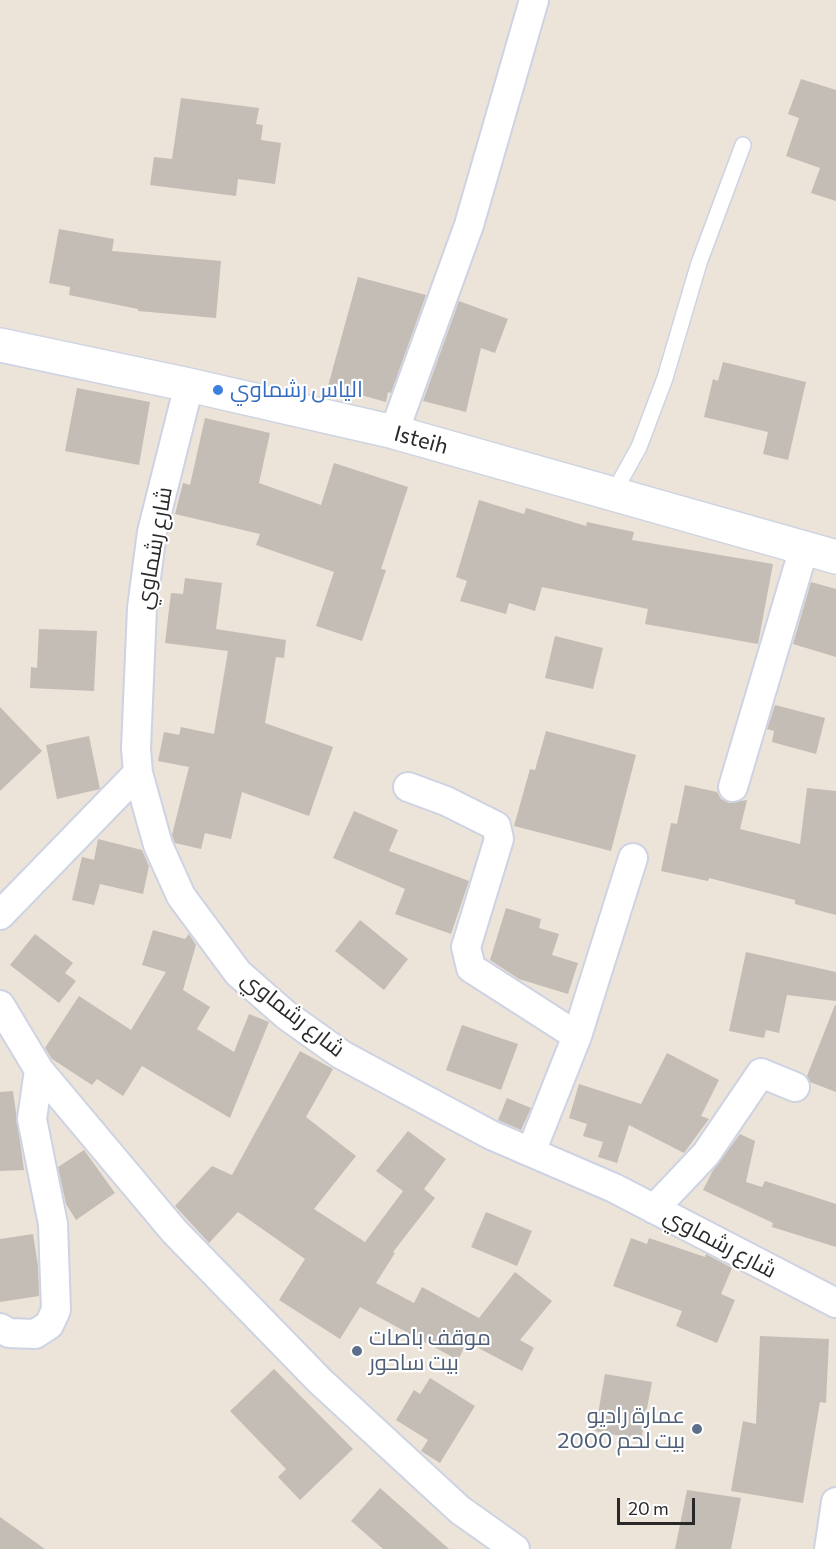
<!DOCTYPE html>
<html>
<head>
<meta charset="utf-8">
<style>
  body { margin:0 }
  #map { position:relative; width:836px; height:1549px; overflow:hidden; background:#ece3d9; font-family:Commissioner,sans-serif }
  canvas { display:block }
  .scale { position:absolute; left:617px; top:1498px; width:78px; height:27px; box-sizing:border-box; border:3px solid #292929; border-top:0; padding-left:8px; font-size:18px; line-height:21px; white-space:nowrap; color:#292929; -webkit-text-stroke:4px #fff; paint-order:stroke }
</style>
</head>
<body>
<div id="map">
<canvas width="836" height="1549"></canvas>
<div class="scale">20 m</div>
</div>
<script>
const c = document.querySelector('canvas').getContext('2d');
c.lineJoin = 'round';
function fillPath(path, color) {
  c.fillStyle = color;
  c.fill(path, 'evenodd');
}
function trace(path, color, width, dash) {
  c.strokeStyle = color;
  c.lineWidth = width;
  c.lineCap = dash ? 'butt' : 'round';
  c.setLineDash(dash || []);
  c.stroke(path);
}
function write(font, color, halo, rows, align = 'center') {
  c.font = font + ' Commissioner,Cairo,sans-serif';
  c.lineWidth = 4.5;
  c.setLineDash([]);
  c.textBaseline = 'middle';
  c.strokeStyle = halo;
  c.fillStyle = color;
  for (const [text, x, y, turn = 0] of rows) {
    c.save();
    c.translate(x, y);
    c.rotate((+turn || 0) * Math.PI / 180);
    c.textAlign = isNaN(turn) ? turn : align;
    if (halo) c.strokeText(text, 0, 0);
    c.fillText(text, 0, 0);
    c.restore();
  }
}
fillPath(new Path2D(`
  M801,79L836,90V201L811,193L820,168L786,156L799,118L788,114Z
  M181,98L259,108L256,124L263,125L261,140L281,143L275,184L238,179L236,196L150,185L154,157L172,159Z
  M59,229L114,239L112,251L221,261L216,318L138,311V309L69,295L70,287L49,283Z
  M358,277L426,295L391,393L388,392L386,402L328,386Z
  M459,301L508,319L495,353L481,348L466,412L423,401Z
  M723,362L806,382L788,460L763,454L768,432L704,417L713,379L718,381Z
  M77,388L150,402L139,465L65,451Z
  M205,418L270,433L259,483L321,505L334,463L408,487L381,569L386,570L362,641L316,626L334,572L256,545L260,534L175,514L183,483L190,485Z
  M479,500L524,514L526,508L586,526L587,522L634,532L632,540L773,564L758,644L645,624L648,609L542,587L535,611L509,603L506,614L460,601L467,581L456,577Z
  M185,578L222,583L216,629L286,640L284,658L276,657L265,723L333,747L309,816L242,792L231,839L205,833L201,849L175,843L172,835L189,767L158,761L164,732L179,735L181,727L214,734L228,651L165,643L171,593L183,594Z
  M811,582L836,589V657L793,644Z
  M39,629L97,631L94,691L30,688L31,667L37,668Z
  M555,636L603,648L593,689L545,678Z
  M775,705L825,718L816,754L772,742L774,731L767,729Z
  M0,707L42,751L0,791Z
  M546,731L636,755L611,851L514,826L530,769L535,770Z
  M89,736L100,789L57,799L46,745Z
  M685,785L717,792L721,799L729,803L747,800L740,829L800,844L807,788L836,791V915L795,904V900L709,878L708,881L661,871L671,823L677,824Z
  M354,811L398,830L389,851L469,881L451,934L395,914L405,889L333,858Z
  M98,839L142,850L149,866L143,894L100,884L94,905L72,900L82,857L94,860Z
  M506,908L541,919L539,928L559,934L552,955L578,963L568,994L519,979L490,960Z
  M360,920L408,959L384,990L335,951Z
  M153,930L185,939L189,934L196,945L183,990L210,1007L197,1029L234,1052L249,1014L269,1022L230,1118L142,1066L123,1096L97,1079L92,1085L52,1059L45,1048L79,996L131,1030L166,972L142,965Z
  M35,934L73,963L65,973L76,981L59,1003L10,965Z
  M746,952L836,972V1001L787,995L779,1033L766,1030L764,1038L729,1031Z
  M835,1005H836V1092L810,1082L807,1076Z
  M462,1025L518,1044L501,1090L446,1070Z
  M300,1051L333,1069L306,1117L356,1156L314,1209L365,1242L403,1191L376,1171L408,1131L446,1159L424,1189L435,1198L393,1252L395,1253L376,1283L414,1303L422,1287L479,1318L515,1272L552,1301L520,1340L534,1348L522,1371L467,1342L458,1360L360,1307L340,1339L279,1300L305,1259L238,1212L209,1243L175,1206L212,1166L232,1175Z
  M667,1053L719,1080L701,1116L709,1119L684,1153L629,1125L617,1163L598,1157L603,1142L583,1136L587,1124L569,1118L579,1084L641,1104Z
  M13,1091L24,1170L0,1171V1092Z
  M507,1098L531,1108L521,1130L498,1120Z
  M740,1134L755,1141L746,1182L762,1187L765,1181L836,1204V1247L772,1227L773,1223L703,1190L712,1172Z
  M84,1150L115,1193L76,1220L66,1204L58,1167Z
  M486,1212L532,1231L517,1266L471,1247Z
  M33,1234L38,1266L39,1296L0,1302V1239Z
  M631,1238L647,1244L649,1238L705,1257L706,1254L732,1268L721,1294L735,1300L717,1343L676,1326L682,1311L613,1286Z
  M760,1336L829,1339L826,1403L820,1402L803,1503L731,1491L743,1421L756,1424Z
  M274,1369L353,1449L300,1500L278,1477L286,1469L230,1411Z
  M605,1374L652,1382L641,1440L595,1431Z
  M430,1378L475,1406L440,1463L421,1451L428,1440L396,1420L414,1390L420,1394Z
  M380,1488L449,1549H383L351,1521Z
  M687,1490L741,1498L731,1549H675Z
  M0,1517L45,1549H0Z`), '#c4bdb6');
const service = new Path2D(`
  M613,494L639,447L665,378L699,263L743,145`);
const minor = new Path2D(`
  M189,385L152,532L142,608L136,748L138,773L158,845L181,896L238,973L286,1015L342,1055L491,1135L614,1188L836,1303
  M394,432L469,225L534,0
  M408,787L446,801L496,826L499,839L466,947L471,968L577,1036
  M733,787L804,548
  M0,915L138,773
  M0,1005L39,1070L174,1231L320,1381L460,1510L515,1549
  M531,1152L577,1036L633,858
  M654,1209L706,1154L761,1073L795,1087
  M0,1328L9,1333L35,1334L49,1325L56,1310L53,1224L32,1119L39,1070
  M829,1549L836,1502`);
const tertiary = new Path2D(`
  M0,345L189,385L394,432L836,557`);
trace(service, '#ced3e3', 18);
trace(minor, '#ced3e3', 32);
trace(tertiary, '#ced3e3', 36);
trace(service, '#fff', 15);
trace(minor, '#fff', 28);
trace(tertiary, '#fff', 33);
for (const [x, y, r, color] of [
  [218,390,6,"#3f7fe0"],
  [357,1351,6,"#5c6f8a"],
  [697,1429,6,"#5c6f8a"]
]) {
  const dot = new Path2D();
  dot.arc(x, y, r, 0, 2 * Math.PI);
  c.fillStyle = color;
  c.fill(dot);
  trace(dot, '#fff', 2);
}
write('22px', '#366cbe', '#fff', [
  ["الياس رشماوي",230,390]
], 'left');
write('22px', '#292929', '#fff', [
  ["Isteih",421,440,15],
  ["شارع رشماوي",154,548,-80],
  ["شارع رشماوي",293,1014,38],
  ["شارع رشماوي",720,1243,28]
]);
write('22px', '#4e5e75', '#fff', [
  ["موقف باصات",369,1338],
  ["بيت ساحور",369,1363],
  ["عمارة راديو",685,1416,"right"],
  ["بيت لحم 2000",685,1441,"right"]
], 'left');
</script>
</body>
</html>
